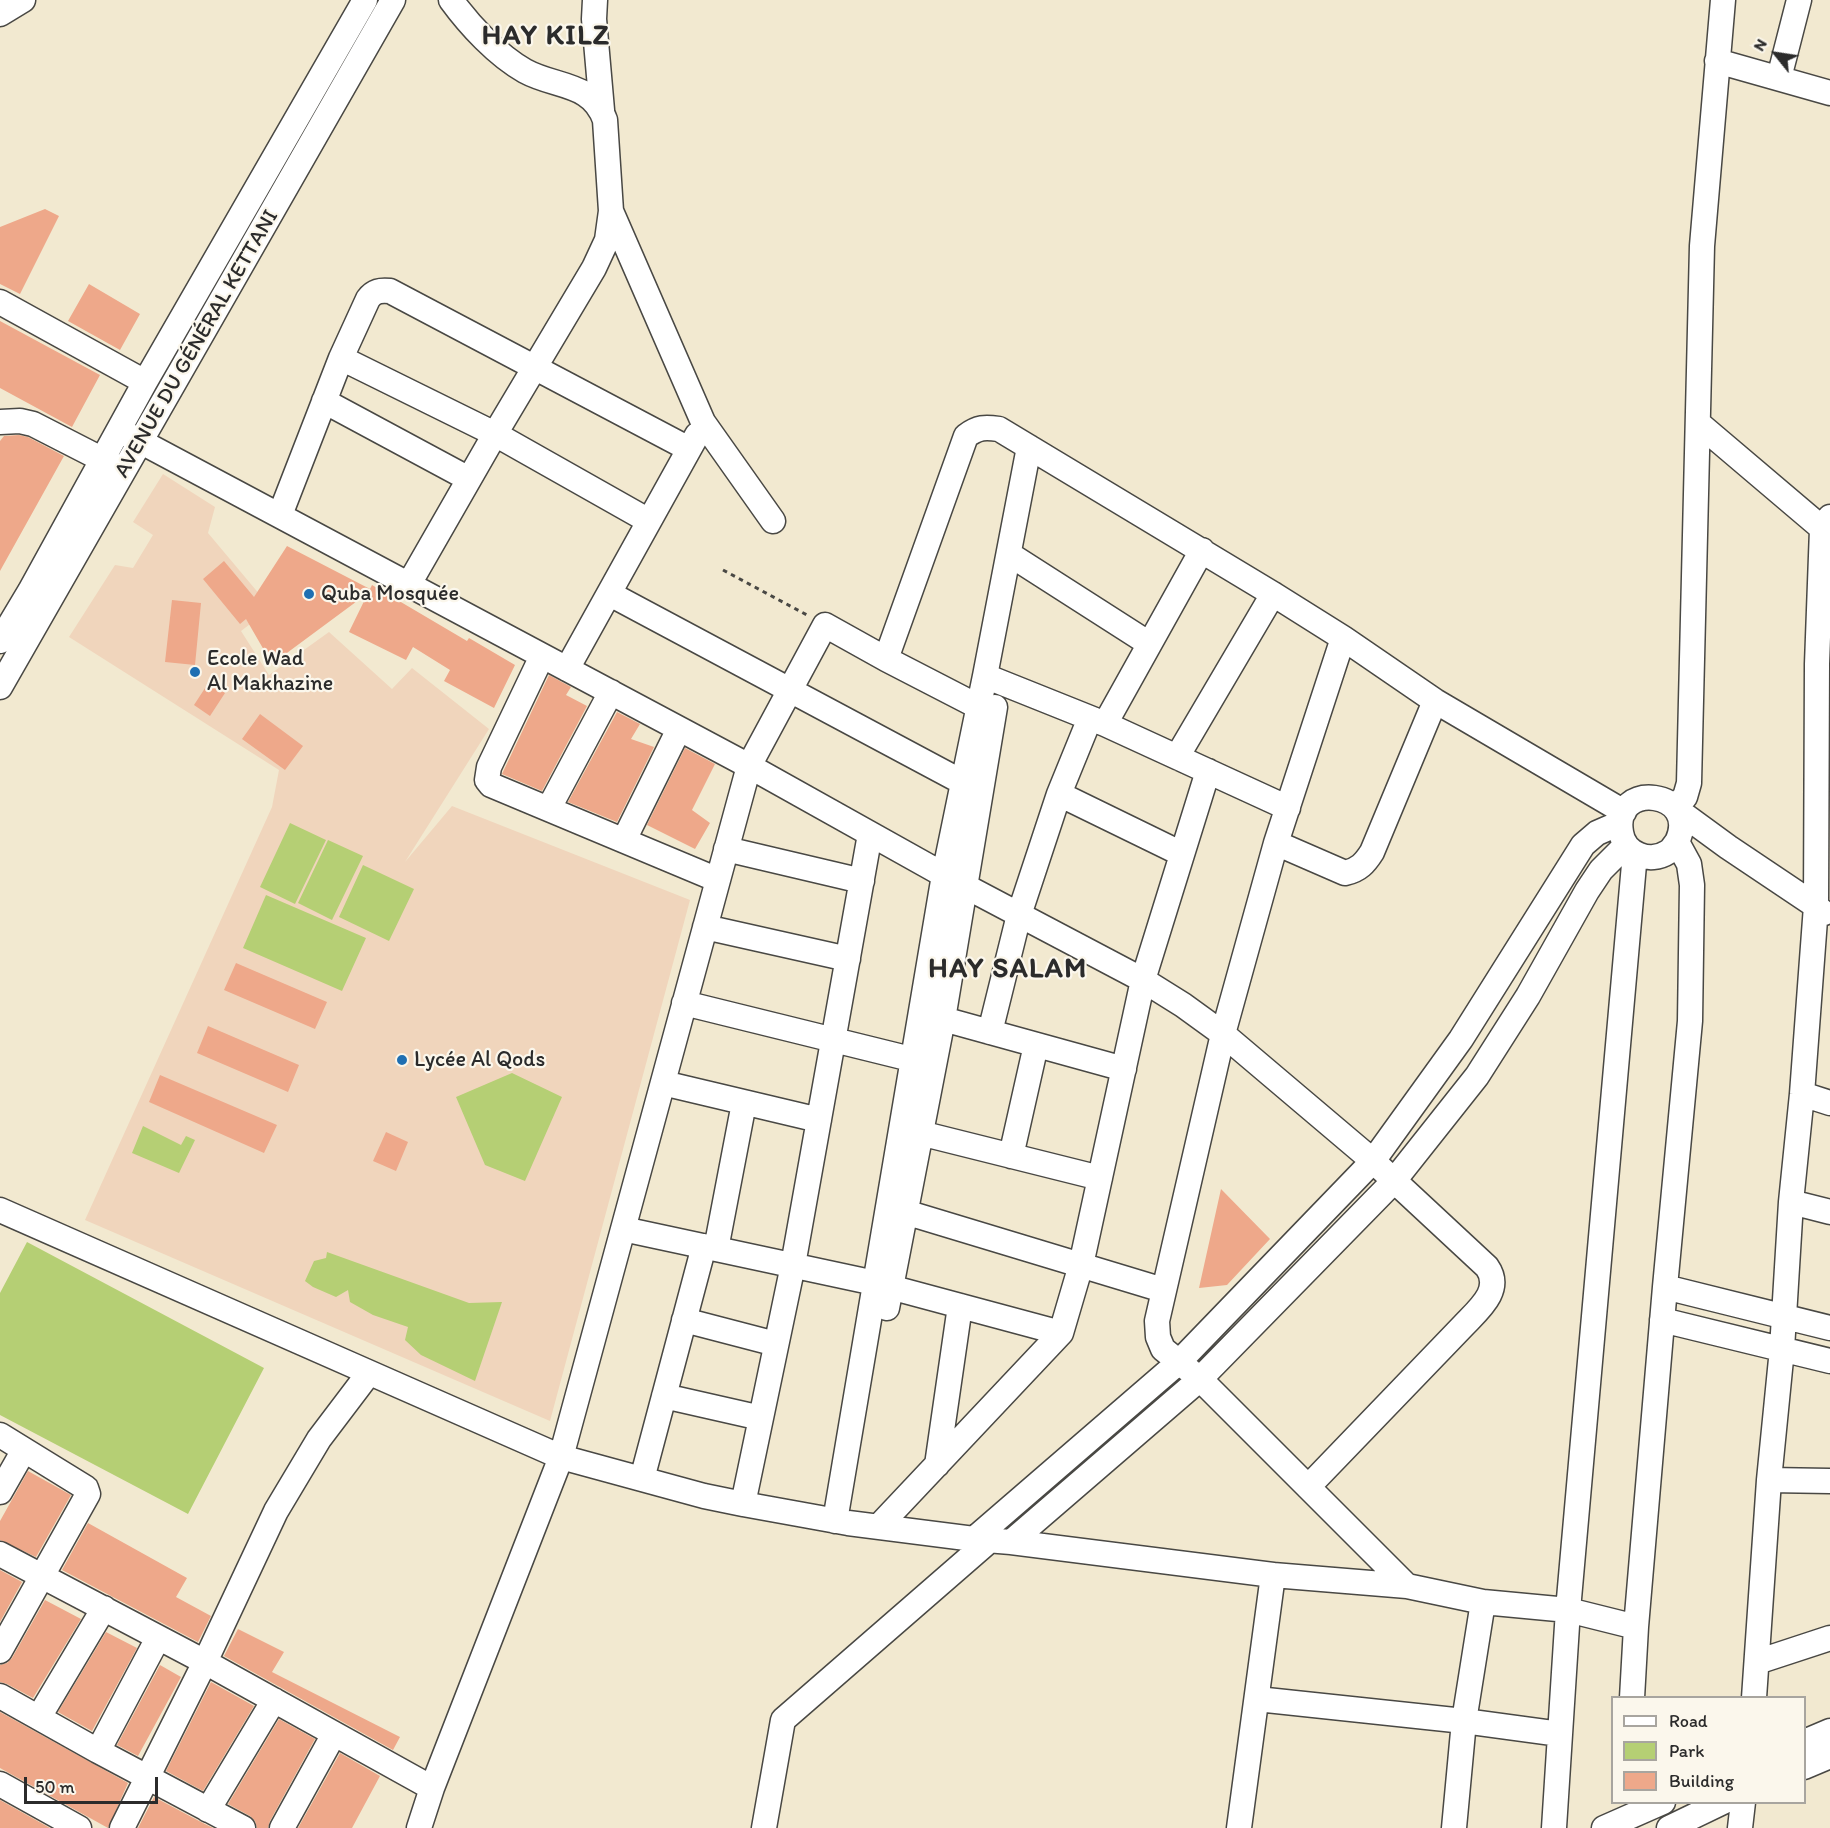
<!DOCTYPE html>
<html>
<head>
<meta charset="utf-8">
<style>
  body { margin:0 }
  #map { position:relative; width:1830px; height:1828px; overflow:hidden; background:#f2e9d0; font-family:Itim,sans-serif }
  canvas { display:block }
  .legend { position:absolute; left:1611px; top:1696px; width:195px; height:108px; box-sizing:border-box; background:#fbf7ec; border:2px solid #a8a59f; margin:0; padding:8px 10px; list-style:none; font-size:18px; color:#2b2b2b }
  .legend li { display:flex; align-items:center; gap:12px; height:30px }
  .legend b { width:30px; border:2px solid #a8a59f }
  .north { position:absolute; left:1746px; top:24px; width:60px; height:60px; -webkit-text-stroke:4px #fbf7ec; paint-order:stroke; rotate:300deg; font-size:16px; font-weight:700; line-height:24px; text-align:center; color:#2b2b2b }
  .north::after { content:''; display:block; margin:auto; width:21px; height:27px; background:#2b2b2b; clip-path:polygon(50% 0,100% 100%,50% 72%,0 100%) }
  .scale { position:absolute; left:24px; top:1777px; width:134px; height:27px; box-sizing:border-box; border:3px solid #2b2b2b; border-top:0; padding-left:8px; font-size:18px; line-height:21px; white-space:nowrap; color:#2b2b2b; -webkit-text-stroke:4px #fbf7ec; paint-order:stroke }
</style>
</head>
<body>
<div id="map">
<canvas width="1830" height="1828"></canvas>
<ul class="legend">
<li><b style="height:8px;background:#fff"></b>Road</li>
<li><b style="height:16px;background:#b5cf74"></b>Park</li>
<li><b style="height:16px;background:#eea88a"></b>Building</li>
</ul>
<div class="north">N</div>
<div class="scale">50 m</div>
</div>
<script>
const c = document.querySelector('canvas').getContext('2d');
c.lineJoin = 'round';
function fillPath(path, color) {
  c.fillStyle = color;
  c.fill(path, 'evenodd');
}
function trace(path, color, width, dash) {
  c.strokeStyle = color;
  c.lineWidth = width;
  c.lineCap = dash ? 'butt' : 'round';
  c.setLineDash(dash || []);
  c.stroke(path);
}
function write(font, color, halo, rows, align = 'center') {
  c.font = font + ' Itim,sans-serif';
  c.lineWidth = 4.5;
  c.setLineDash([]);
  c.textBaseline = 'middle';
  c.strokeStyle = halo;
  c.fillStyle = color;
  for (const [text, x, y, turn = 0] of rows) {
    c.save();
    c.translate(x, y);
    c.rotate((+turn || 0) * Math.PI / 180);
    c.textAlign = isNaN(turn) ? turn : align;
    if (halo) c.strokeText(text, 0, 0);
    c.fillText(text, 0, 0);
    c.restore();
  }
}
fillPath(new Path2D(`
  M163,474L215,507L208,533L271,608L241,631L269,675L329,632L392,689L412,668L489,729L405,862L452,806L690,900L550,1421L85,1220L272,807L279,770L69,637L115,565L133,568L153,535L133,522Z`), '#f0d5bc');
fillPath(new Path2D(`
  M290,823L326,840L295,904L260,887Z
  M328,840L363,856L332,920L298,903Z
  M363,865L414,889L389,941L339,917Z
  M266,895L366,938L342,991L243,948Z
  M512,1073L562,1097L525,1181L485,1165L456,1097Z
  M143,1126L181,1145L186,1136L195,1140L179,1173L132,1153Z
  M27,1242L264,1368L188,1514L0,1415V1293Z
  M327,1252L469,1303L502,1302L475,1381L421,1355L405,1340L408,1327L373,1315L350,1302L348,1290L336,1297L313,1287L305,1281L314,1261L326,1258Z`), '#b5cf74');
fillPath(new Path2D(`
  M45,209L59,216L20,294L0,284V227Z
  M89,284L140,314L120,350L68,321Z
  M0,321L100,375L72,427L0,388Z
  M19,435L28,437L64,456L0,571V441L4,436Z
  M287,546L370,589L372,585L467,641L469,638L515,665L494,708L444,681L450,670L413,647L406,660L349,632L368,593L272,664L246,619L240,624L203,579L224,561L254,597Z
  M172,600L201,603L195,665L165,662Z
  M549,675L571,687L566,695L587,706L542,791L502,774Z
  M209,682L225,693L210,716L194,705Z
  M617,712L640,724L631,739L654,747L617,822L568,802Z
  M260,714L303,746L285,770L242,739Z
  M685,748L715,764L692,810L710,823L695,849L647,825Z
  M236,963L327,1002L315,1029L224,990Z
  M208,1026L299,1065L288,1092L197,1053Z
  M160,1075L277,1125L264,1153L149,1102Z
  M386,1132L408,1142L396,1171L373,1161Z
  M1221,1189L1270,1239L1227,1285L1199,1288Z
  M28,1471L71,1495L36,1557L0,1540V1521Z
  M88,1523L187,1578L176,1597L211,1616L198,1642L62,1570Z
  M0,1570L22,1582L0,1622Z
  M45,1600L81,1619L33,1698L7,1684L0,1682V1665L7,1663L12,1658Z
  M238,1629L284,1652L272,1672L400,1737L393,1750L224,1656Z
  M106,1632L137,1648L92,1731L58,1712Z
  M160,1665L181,1677L138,1756L117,1745Z
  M211,1682L254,1706L203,1791L166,1771Z
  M0,1712L128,1783L108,1828L0,1768Z
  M279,1719L315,1739L270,1821L268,1828H257L255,1821L250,1816L228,1804Z
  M340,1753L380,1776L352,1828H298Z
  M154,1797L201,1822L213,1828H138Z
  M0,1800L50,1828H0Z`), '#eea88a');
const minor = new Path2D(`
  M595,0L594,19L602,110
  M0,14L23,0
  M1717,61L1830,93
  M1779,78L1799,0
  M611,211L703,422L773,521
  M0,302L145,382
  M341,358L495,434L649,521
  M324,401L469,479
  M0,422L20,421L33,424L115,466
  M1698,423L1830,535
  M119,430L749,766L944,875L1143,980L1183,1005L1223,1034L1373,1161L1487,1267C1503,1290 1479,1309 1463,1326L1308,1487
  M280,515L341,358L368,299C374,291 380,290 390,291L689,449
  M1009,554L1148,643
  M409,584L495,434L594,268L607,240L611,211L605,120C592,82 556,88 525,71C497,55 470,26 451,0
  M610,594L962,782
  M1343,638L1276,843L1223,1034L1157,1321L1158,1337L1163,1349L1200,1379L1407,1586
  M0,641L30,591L145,382L365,0
  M542,656L489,767L487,780L491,785L718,880
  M886,659L966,436C978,427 985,427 999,429L1273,594L1343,638L1435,701L1624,812
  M567,669L697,435
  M985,676L1105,724L1202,550
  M0,687L393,0
  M1105,724L1288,808
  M1177,757L1273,594
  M1059,794L1182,854
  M1674,807L1685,797L1689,783L1702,246L1723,0
  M549,808L611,692
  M1676,809L1728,847L1816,906L1824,913
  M624,840L679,729
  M1276,843L1345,873C1359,870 1365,863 1372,852L1435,701
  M726,849L862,881
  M705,927L848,959
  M684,1003L927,1063
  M943,1019L1124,1069
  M990,1032L1019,915L1059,794L1090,718
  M663,1083L819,1120
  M1802,1094L1830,1103
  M920,1133L1100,1178
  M1011,1156L1036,1045
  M1791,1202L1830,1212
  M0,1210L561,1457L704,1496L743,1504L848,1523L974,1539L1011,1542L1273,1575L1407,1586L1483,1602L1568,1610L1636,1627
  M905,1212L1163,1290
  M623,1229L875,1283L1061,1333
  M716,1249L744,1103
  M1665,1287L1830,1328
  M887,1308L943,1019L995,707
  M684,1320L776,1344
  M1662,1320L1830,1361
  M664,1396L761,1418
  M0,1435L86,1488L88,1494L0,1651
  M937,1465L960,1306
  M642,1479L704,1246
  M1769,1480L1830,1481
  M0,1492L24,1450
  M743,1504L793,1265L870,834
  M835,1521L944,875L985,676L1029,447
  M879,1526L1061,1333L1081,1265L1143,980L1208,771
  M974,1539L1179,1362L1373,1161L1461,1039L1583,845L1597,833L1620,823
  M1011,1542L1200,1379L1393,1182L1477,1076L1528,996L1587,891L1601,870L1626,845
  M0,1554L205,1662L432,1788
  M1757,1662L1830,1638
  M0,1696L98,1751L243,1828
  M1632,1698L1636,1627L1665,1287L1690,1021L1692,885L1689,864L1677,842C1701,790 1612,780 1621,832C1624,854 1650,864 1668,852C1672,850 1674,845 1677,842
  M1754,1698L1769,1480L1782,1349L1791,1202L1802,1094L1816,906L1817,664L1822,529L1830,517
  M1257,1699L1464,1721L1560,1734
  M39,1717L104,1608
  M1804,1742L1830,1731
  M98,1751L158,1638
  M1804,1767L1830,1756
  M0,1784L79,1828
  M208,1810L274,1700
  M122,1828L205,1662L276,1511L319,1439L369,1373
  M282,1828L334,1734
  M419,1828L432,1788L561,1457L749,766L825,625L886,659L979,707
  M764,1828L783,1720L990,1540
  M1239,1828L1273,1575
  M1454,1828L1464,1721L1483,1602
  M1554,1828L1568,1610L1635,853
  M1604,1828L1663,1802
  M1669,1828L1723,1802
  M1740,1828L1743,1802`);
trace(minor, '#494844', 27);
trace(new Path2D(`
  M723,570L807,615`), '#494844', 3, [4.5, 4.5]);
trace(minor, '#fff', 24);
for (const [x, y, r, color] of [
  [309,594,6,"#1f6fb2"],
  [195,672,6,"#1f6fb2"],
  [402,1060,6,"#1f6fb2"]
]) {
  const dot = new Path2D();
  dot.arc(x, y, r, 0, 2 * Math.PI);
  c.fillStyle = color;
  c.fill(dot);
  trace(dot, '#fbf7ec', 2);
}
write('22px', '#2b2b2b', '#fbf7ec', [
  ["AVENUE DU GÉNÉRAL KETTANI",197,344,-60]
]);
write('22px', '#2b2b2b', '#fbf7ec', [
  ["Quba Mosquée",321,594],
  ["Ecole Wad",207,659],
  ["Al Makhazine",207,684],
  ["Lycée Al Qods",414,1060]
], 'left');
c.letterSpacing = '1.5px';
write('bold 28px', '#2b2b2b', '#fbf7ec', [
  ["HAY KILZ",546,37],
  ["HAY SALAM",1008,970]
]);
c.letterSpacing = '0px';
</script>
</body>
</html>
